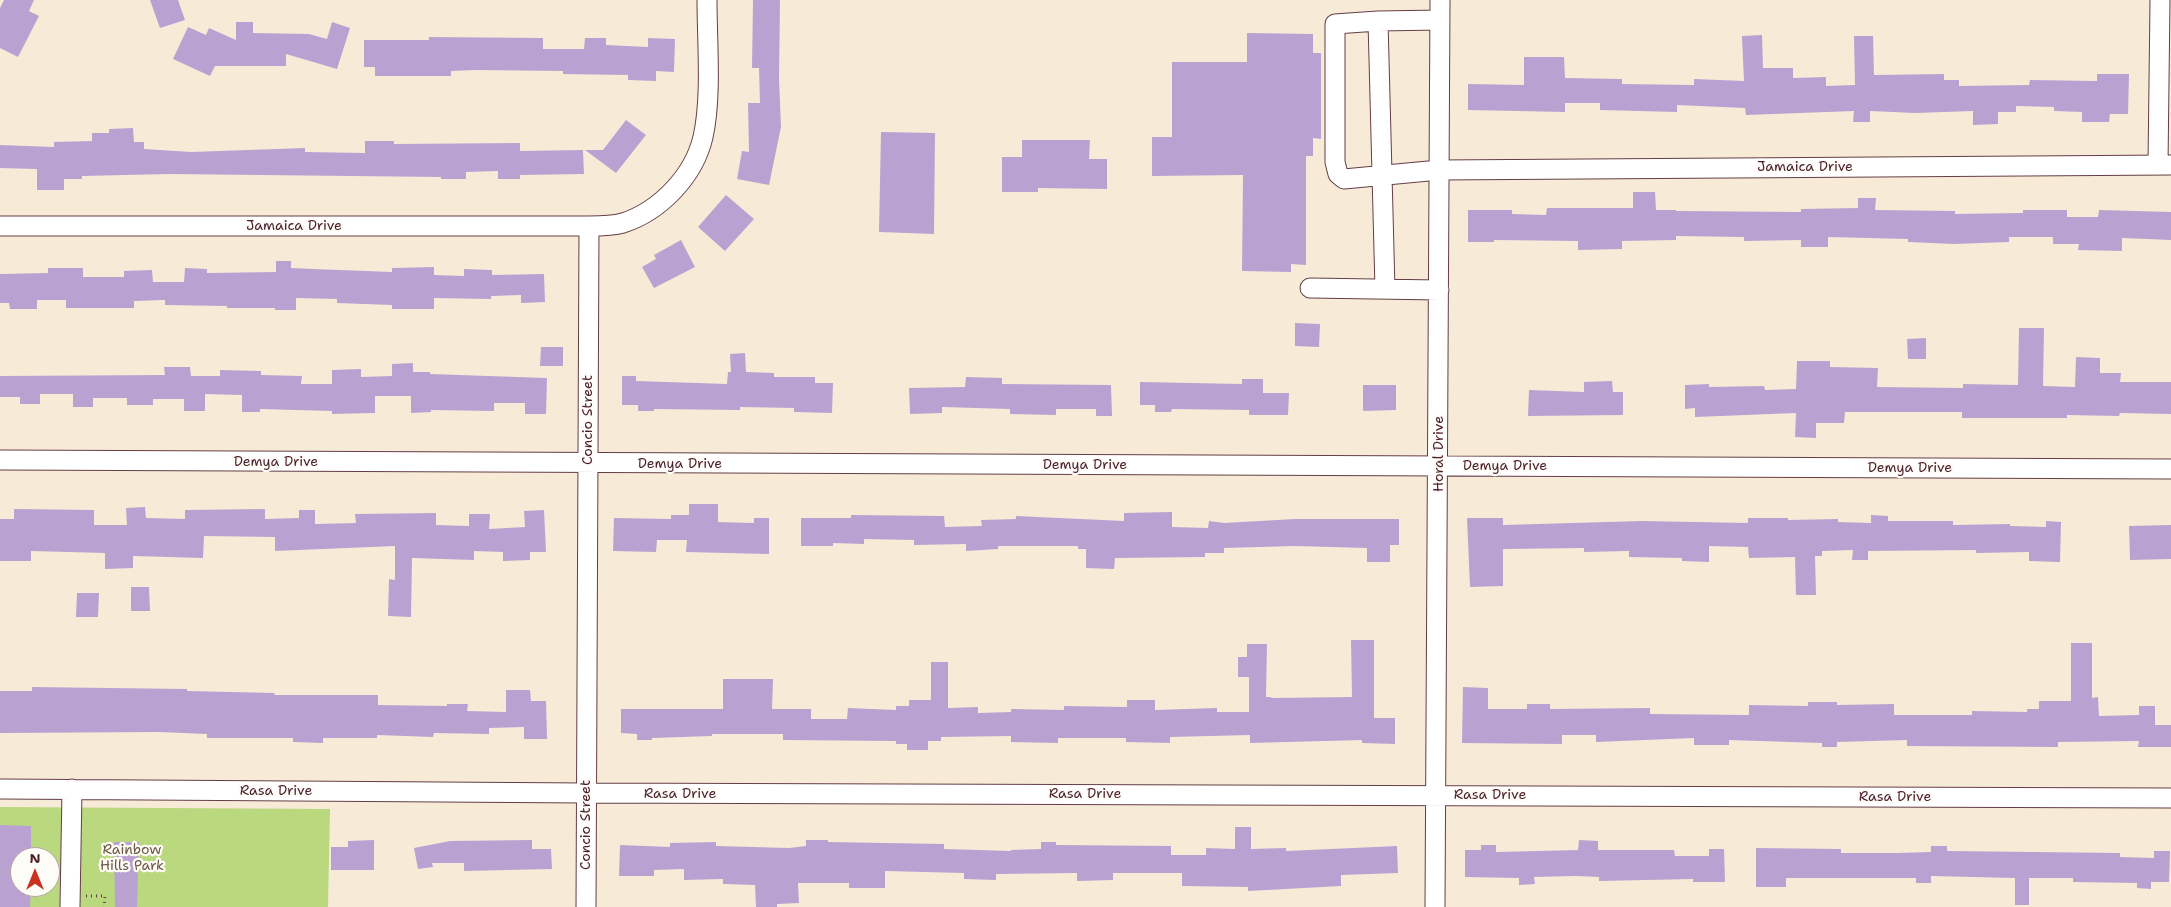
<!DOCTYPE html>
<html>
<head>
<meta charset="utf-8">
<style>
  body { margin:0 }
  #map { position:relative; width:2171px; height:907px; overflow:hidden; background:#f7ebd8; font-family:"Shantell Sans",sans-serif }
  canvas { display:block }
  .north { position:absolute; left:10px; top:847px; width:50px; height:50px; box-sizing:border-box; background:#fdfcf7; border:1px solid #b5a4a5; border-radius:50%; rotate:0deg; font-size:14px; font-weight:700; line-height:20px; text-align:center; color:#4a1f2b }
  .north::after { content:''; display:block; margin:auto; width:18px; height:22px; background:#c8321e; clip-path:polygon(50% 0,100% 100%,50% 72%,0 100%) }
</style>
</head>
<body>
<div id="map">
<canvas width="2171" height="907"></canvas>
<div class="north">N</div>
</div>
<script>
const c = document.querySelector('canvas').getContext('2d');
c.lineJoin = 'round';
function fillPath(path, color) {
  c.fillStyle = color;
  c.fill(path, 'evenodd');
}
function trace(path, color, width, dash) {
  c.strokeStyle = color;
  c.lineWidth = width;
  c.lineCap = dash ? 'butt' : 'round';
  c.setLineDash(dash || []);
  c.stroke(path);
}
function write(font, color, halo, rows, align = 'center') {
  c.font = font + ' "Shantell Sans",sans-serif';
  c.lineWidth = 4.5;
  c.setLineDash([]);
  c.textBaseline = 'middle';
  c.strokeStyle = halo;
  c.fillStyle = color;
  for (const [text, x, y, turn = 0] of rows) {
    c.save();
    c.translate(x, y);
    c.rotate((+turn || 0) * Math.PI / 180);
    c.textAlign = isNaN(turn) ? turn : align;
    if (halo) c.strokeText(text, 0, 0);
    c.fillText(text, 0, 0);
    c.restore();
  }
}
fillPath(new Path2D(`
  M0,807L330,809L328,907H0ZM20,857H50V887H20Z`), '#bad87e');
fillPath(new Path2D(`
  M4,0H34L29,11L39,16L18,57L0,48V8Z
  M150,0H178L185,20L160,28Z
  M753,0H780L779,79L781,127L769,185L737,179L742,151L749,152L748,103H760L759,68H752Z
  M236,22H253V33L309,34L327,39L332,22L350,28L337,69L286,54V66H215L210,76L173,59L188,27L206,35L209,28L236,40Z
  M1247,33L1313,34V53H1321V139L1313,138V156H1306V265L1291,264V272L1242,271L1243,175L1152,176V137H1172V62H1247Z
  M1762,35L1763,68H1793V78L1826,77V86L1855,85L1854,36H1873L1874,75L1944,74V80H1959V86L2029,85L2030,80L2097,81V74H2129L2128,114H2110L2109,122H2082V112L2054,111V107L2016,106V112H1998V124L1973,125V111L1915,113L1870,111V122H1853L1854,111L1746,115L1745,108L1677,105V112L1600,110V103H1565V112L1468,110V84L1524,85V57H1564L1565,78L1622,79V84L1694,85V79L1744,81L1742,36Z
  M429,37L543,38V49H584L585,38H606V45L648,47V38L675,39L674,72L656,71V81L628,80V75L563,74V71L475,70L451,71V76H375V67H364V40H429Z
  M626,120L646,135L616,173L585,150H603Z
  M133,128L134,142H144V149L191,152L305,148V152L365,153V141H394V144L520,143V151L583,150L584,174L520,175V179H498V171L466,172V179H441V177L170,174L82,176V179H64V190H37V169L0,168V145L54,147V142L92,141V133H109V129Z
  M881,132L935,133L934,234L879,232Z
  M1022,140H1090L1089,159H1107V189L1038,188V192H1002V157H1022Z
  M1633,192H1655L1656,210H1676V211L1801,212V209L1858,208V198H1876L1875,210L1955,211V214L2023,213V210H2067V217H2098L2099,210L2171,212V240L2122,238V251L2078,250L2079,244H2053V237H2009V242L1954,244L1908,242V239L1828,237V247H1801V240L1744,241V237L1676,236V240L1622,241V249L1578,250V241L1494,240V242H1468V210H1512V214L1546,215L1547,208H1633Z
  M726,195L754,219L725,251L698,227Z
  M681,240L695,267L654,288L642,267L656,259L654,255Z
  M276,261H291V268L313,269L392,272V268L434,267V275L464,276V269L492,270V275L544,274L545,302L521,303V295L491,296V299L434,298V309H392V305L337,303V299L296,298V310H275V308H227V306L165,305V300L134,301V308H66V300H37V309H10L9,303H0V274L48,273V268H83V277H124V271L152,270L153,282H184L185,268L207,269V273L276,272Z
  M1295,323L1320,324L1319,347L1295,346Z
  M2019,328H2044L2043,386L2075,387L2076,357L2100,358V373H2121L2120,382H2171V414L2120,413L2119,416L2067,415V418H1962V412H1845L1844,423H1816V438L1795,437L1796,413L1695,417V408L1685,409V385L1709,384V387L1764,386L1765,390L1796,389L1797,361H1830V367L1878,368L1877,387L1963,388V384L2018,385Z
  M1926,338V359H1908L1907,339Z
  M541,347H563V366H540Z
  M745,353L746,372L774,373V377H815V383H833L832,413L794,412V408L740,407V410L654,409V411H638V405H622V376H636V381L727,384L728,372H731L730,354Z
  M413,363V372H430V374L547,378L546,414H525V403H494V411L431,410V412L411,413V396H375V413L332,414V411L260,409V412H242V395L205,394V411H184V399H153V405H127V398H93V407H73V394H40V404H20V397H0V376L165,375L164,367H190L191,376H220V370L261,371V375L302,376L301,384H332V370L361,369V377L392,376V364Z
  M966,377L1002,378V384L1111,385L1112,416H1096V409H1056V415L1010,414V409L942,407V413L910,414L909,388L965,387Z
  M1242,379H1263V393H1289L1288,415H1249V410L1172,409L1171,412H1155V405H1140V382L1242,384Z
  M1612,381L1613,392H1623V415L1528,416L1529,390L1584,392V382Z
  M1363,385H1396V410L1363,411Z
  M689,504H718V522L754,523V518H769V554L686,552L687,540H657L656,552L613,551L614,518L671,519V515H689Z
  M145,507L146,518L185,519V510L265,509V519L299,518V510H315V524L356,523L355,514L436,513V525L469,526V514H490L489,529L525,527L524,511L544,510L546,552H530V560L503,561V552L474,551V560L412,558L411,617L388,616L389,579L395,580V546L275,551V537L204,536L203,558L133,556V568L105,569V553L31,551V561H0V519H14V509L94,510V525H127L126,508Z
  M1172,512V527L1208,528L1209,521L1224,523L1295,519H1399V545H1390V562H1367V548L1295,546L1224,548V553H1205V557L1115,558L1114,569L1086,568V549H1078V546H998V549L966,551V544L914,545V540L864,539V544L833,543V546H801V518H851V515L944,516L945,527L982,526L981,520L1016,519V516L1124,521V513Z
  M1871,515L1888,516V521H1953V525L2010,524V526L2046,527V521L2061,522L2060,562L2029,561V552L1976,553V550L1868,551V560H1852L1853,550L1822,551V556H1815L1816,595H1796L1795,557L1749,558L1748,547L1709,546V562L1682,561V558L1629,557V551L1584,552V548L1503,549V586L1470,587L1467,518H1503V525L1642,521L1748,523V518H1788V520L1838,519V522L1871,523Z
  M2171,525V559L2130,560L2129,526Z
  M131,587H149L150,611H131Z
  M77,593H99L98,617H76Z
  M1351,640H1374V718H1395V744L1362,743V740L1250,743V735L1170,737V743L1126,742V738H1058V743L1011,742V736L941,737V741H928V750H907V744H896V741L783,740V734H712V736L652,738V740H637V734L621,733V709H723V679H773L772,709H811V719H847L848,708L896,710V706H909V700H931V662H948V708L978,707V713L1011,712V709L1064,710V706L1127,707V700H1155V710L1217,708V712H1249V677H1238V657H1247V644H1267L1266,697H1271V698L1352,697Z
  M2071,643H2092V698L2098,697L2099,716L2139,715V706H2155V725H2171V747H2138L2139,741L2058,742V747L1907,746V740L1837,742V747H1822V743L1729,740V745H1694V738L1596,742V735H1562V744L1462,743L1463,687L1488,688V709H1527V704H1550V709L1650,708V714L1749,715V705L1808,706V702H1837V705L1894,704V715H1972V711L2027,712V709H2039V701H2071Z
  M32,687L187,689V691L275,693L274,695H378V705L447,706V704H468L467,711L506,712V690H530L531,701H546L547,739H524V727L489,728V734L434,733L433,737L377,735V738H323V743L293,742V738H207V734L159,732L0,733V691H32Z
  M0,825L31,826V857H20V887H31L30,907H0Z
  M1235,827H1251V849L1286,848V851L1397,846L1398,873L1341,875V886L1248,891V887L1182,886V873H1113V880L1077,881V873L996,874V880L964,879V873L885,871V888H849V883H798L799,903L777,904V907H756L755,885L723,884V879L684,880V869L654,870V876H619L620,845L670,847V843L716,842V846L789,848L806,846V840H828V842L944,844V849L1011,851V850L1041,849V842H1056V845L1171,846V855H1206V848L1235,849Z
  M374,840V870H331V847H348V841Z
  M532,840V849H551L552,869L464,871V863H432L433,867L418,869L414,848L450,841Z
  M1579,840L1598,841V850H1674L1675,856H1709V849H1724L1725,882H1693V879L1599,881V877L1576,876L1534,877L1535,884L1519,885V878L1465,877V850H1481V845H1496V852L1578,850Z
  M114,842H139L137,907H115Z
  M1931,846H1947V851L2120,853V857L2154,858V851H2170L2169,882H2151V889L2137,888V883L2073,882V878H2029V905H2015V878L1931,876V883H1916V878H1786V887H1756V848L1841,849V853H1897L1931,852Z`), '#b9a2d1');
const minor = new Path2D(`
  M1378,21L1335,24V162L1338,174L1344,179L1439,170L2171,165
  M2158,165L2160,0
  M0,226H589C600,226 612,226 623,223C660,211 694,176 703,137C712,97 707,42 707,0
  M1310,288L1439,290
  M1385,289L1378,21L1440,20
  M0,460L2171,469
  M0,789L586,793L2171,798
  M70,907L72,789
  M586,907L589,226
  M1435,907L1440,0`);
trace(minor, '#643e45', 21);
trace(new Path2D(`
  M86,896H105L104,907`), '#643e45', 3, [1, 4]);
trace(minor, '#fff', 19);
write('14px', '#4a1f2b', '#fdfcf7', [
  ["Jamaica Drive",1805,167],
  ["Jamaica Drive",294,226],
  ["Concio Street",588,420,-90],
  ["Horal Drive",1439,454,-90],
  ["Demya Drive",276,462],
  ["Demya Drive",680,464],
  ["Demya Drive",1085,465],
  ["Demya Drive",1505,466],
  ["Demya Drive",1910,468],
  ["Rasa Drive",276,791],
  ["Rasa Drive",680,794],
  ["Rasa Drive",1085,794],
  ["Rasa Drive",1490,795],
  ["Rasa Drive",1895,797],
  ["Concio Street",586,825,-90]
]);
write('14px', '#6c5644', '#fdfcf7', [
  ["Rainbow",132,850],
  ["Hills Park",132,866]
]);
</script>
</body>
</html>
